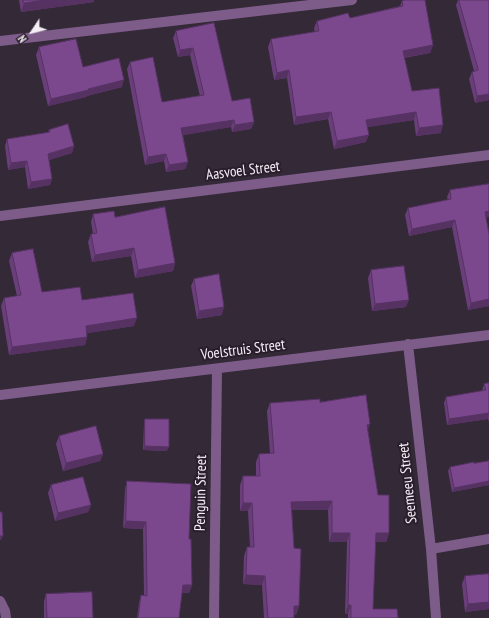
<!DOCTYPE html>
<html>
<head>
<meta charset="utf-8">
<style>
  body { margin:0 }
  #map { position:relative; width:489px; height:618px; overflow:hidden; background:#332937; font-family:"PT Sans Narrow",sans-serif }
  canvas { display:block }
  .north { position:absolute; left:12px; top:12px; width:40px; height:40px; -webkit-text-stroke:3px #291f2c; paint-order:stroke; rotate:235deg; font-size:11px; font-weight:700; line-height:16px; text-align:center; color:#f5eef7 }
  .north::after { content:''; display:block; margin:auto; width:14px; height:18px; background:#f5eef7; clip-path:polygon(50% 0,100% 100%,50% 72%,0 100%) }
</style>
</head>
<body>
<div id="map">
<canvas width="489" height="618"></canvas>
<div class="north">N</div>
</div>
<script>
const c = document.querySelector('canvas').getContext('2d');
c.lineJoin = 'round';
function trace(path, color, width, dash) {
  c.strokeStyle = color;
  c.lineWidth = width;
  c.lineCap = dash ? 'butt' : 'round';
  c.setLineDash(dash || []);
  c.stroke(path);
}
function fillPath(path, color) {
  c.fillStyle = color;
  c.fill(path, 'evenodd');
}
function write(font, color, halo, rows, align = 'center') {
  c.font = font + ' "PT Sans Narrow",sans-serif';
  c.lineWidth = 4;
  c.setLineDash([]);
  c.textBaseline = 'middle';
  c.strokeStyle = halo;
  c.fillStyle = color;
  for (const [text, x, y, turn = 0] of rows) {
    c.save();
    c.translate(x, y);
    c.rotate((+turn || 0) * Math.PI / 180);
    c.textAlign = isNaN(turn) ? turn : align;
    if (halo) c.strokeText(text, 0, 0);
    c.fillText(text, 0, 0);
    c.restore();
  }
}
trace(new Path2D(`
  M0,41L352,0
  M0,216L489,155
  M408,344L431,549L436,618
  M0,395L489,335
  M431,549L489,539
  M0,601L5,611L6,618
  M214,618L217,369`), '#7e5c8a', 10);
fillPath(new Path2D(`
  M19,0H94V2L21,12Z
  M458,0H489V100L475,103L469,79L472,72L474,71L456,5Z
  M402,1L433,45L430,53L404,58L412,91L441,133L416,136L414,120L367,127L366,142L334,149L328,119L294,125L287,78L274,80L268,47L271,39L315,32L314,28L317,21L350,18L400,6Z
  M214,23L232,101L254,122L251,129L232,132L231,127L183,135L188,162L185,169L166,172L164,161L145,165L127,69L130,62L162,102L200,96L190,55L178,57L173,38L176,31Z
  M39,47L83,67L122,87L87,96L86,97L48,106L36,55Z
  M49,130L74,146L72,153L49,160L52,179L50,185L28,189L25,167L8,170L5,146L7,139L48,133Z
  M450,190L486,218L489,306L468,310L452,227L409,236L405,215L408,208L448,200L447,197Z
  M93,214L115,217L175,263L173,271L135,278L131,256L92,262L88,242L91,234H93L91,222Z
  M12,253L42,292L82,300L134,326L87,333V337L85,345L9,355L1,306L4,298L17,296L9,261Z
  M371,270L406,307L372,311L368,278Z
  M194,279L222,315L197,319L191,286Z
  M489,383V422L488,419L447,425L444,403L446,397L482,391L484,384Z
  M320,402L368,431L378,495L389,533L386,542H375L373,609L398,618H348V614H345L347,542H329L328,510H292L294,548L299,606L296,615H294V618H264L262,585L243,584L244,556L247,547H250L248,511H240V485L243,476H256V462L259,454L270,453L267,411L270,403Z
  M145,419L167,451L143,450L144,423Z
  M59,436L103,454L100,461L63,471L56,444Z
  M474,463L489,485L452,492L448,471L450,467Z
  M127,481L189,539L192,585L189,593H182L179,618H137L139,603L141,595H144L143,529L123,528L125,489Z
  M51,485L91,505L88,512L55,521L48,493Z
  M489,574V609L465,612L462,584L465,576Z
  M46,594L93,618H44V601Z`), '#6a3e7a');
fillPath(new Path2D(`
  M46,0H94V2L21,12L24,3Z
  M433,45L430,53L400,58L403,51Z
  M193,48L190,55L178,57L180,50Z
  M289,70L287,78L274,80L277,73Z
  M124,80L122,87L87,96L86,97L48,106L51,99Z
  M489,94V100L475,103L477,96Z
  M331,112L328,119L294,125L296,117Z
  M416,112L414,120L363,128L366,120Z
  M234,120L231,127L179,136L181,128Z
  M254,122L251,129L232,132L235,125Z
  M443,125L441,133L416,136L419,128Z
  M369,135L366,142L334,149L337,141Z
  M74,146L72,153L46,161L48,154Z
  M166,154L164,161L145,165L148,157Z
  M27,161L25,167L8,170L11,163Z
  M188,162L185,169L166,172L169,165Z
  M52,179L50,185L28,189L31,182Z
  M489,211V217L482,219L485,212Z
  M455,220L452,227L409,236L412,229Z
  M134,248L131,256L92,262L95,255Z
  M175,263L173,271L135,278L138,270Z
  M489,299V306L468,310L471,303Z
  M409,300L406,307L372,311L375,304Z
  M224,307L222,315L197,319L199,311Z
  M137,318L134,326L83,334L86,326Z
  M87,337L85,345L9,355L12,347Z
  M489,413L488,419L447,425L449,419Z
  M370,424L367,433V425Z
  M145,446L169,447L167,451L143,450Z
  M103,454L100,461L63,471L66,463Z
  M489,481V485L452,492L454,488Z
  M332,501L328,510H288L291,502Z
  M243,503H252L248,511H240Z
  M91,505L88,512L55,521L58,513Z
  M126,521L146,522L143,529L123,528Z
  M332,533H350L347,542H329Z
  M376,533H389L386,542H373Z
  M0,536H3L1,540H0Z
  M246,575L265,576L262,585L243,584Z
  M183,585H192L189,593H180Z
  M489,602V609L465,612L468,604Z
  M348,605H351L348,614H345Z
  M294,606H299L296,615H290Z`), '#563263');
const building = new Path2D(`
  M23,0H46L24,3Z
  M405,0H425L433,45L403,51L412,91L439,88L443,125L419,128L416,112L366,120L369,135L337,141L331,112L296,117L289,70L277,73L271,39L319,31L317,21L348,13L350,18L403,6L402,1Z
  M459,0H489V94L477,96L472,72L478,70Z
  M214,23L232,101L250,98L254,122L235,125L234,120L181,128L188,162L169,165L166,154L148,157L130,62L153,57L162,102L204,95L193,48L180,50L176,31Z
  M76,39L83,67L119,58L124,80L88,89L89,90L51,99L39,47Z
  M68,124L74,146L48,154L52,179L31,182L27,161L11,163L7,139L50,132L49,130Z
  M489,184V211L485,212L489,234V299L471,303L455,220L412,229L408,208L451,199L450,190Z
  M165,207L175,263L138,270L134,248L95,255L91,234L97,233L93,214L114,211L115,217Z
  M33,249L42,292L80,287L82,300L133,293L137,318L86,326L87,337L12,347L4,298L21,295L12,253Z
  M404,266L409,300L375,304L371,270Z
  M219,274L224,307L199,311L194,279Z
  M489,383V413L449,419L446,397L486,390L484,384Z
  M366,395L370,424L367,425L378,495H389V533H376L373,609H397L398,618H351V605H348L350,533H332V501L291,502L294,548L301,549L299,606H294V618H268L265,576L246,575L247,547H254L252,503H243V476H260L259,454L274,453L270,403L320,399V402Z
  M145,419H169V447L145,446Z
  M96,426L103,454L66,463L59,436Z
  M489,461V481L454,488L450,467L474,462V463Z
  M83,477L91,505L58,513L51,485Z
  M127,481L191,484L189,539H191L192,585H183L179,618H138L141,595L147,596L146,522L126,521Z
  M0,512H2L3,536H0Z
  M489,574V602L468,604L465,576Z
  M92,592L93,618H47L46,594Z`);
fillPath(building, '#7b488e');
trace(building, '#563263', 1);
write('15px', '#f5eef7', '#291f2c', [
  ["Aasvoel Street",243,171,-7],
  ["Voelstruis Street",243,350,-7],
  ["Seemeeu Street",408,483,-96],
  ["Penguin Street",201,493,-89]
]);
</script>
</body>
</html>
